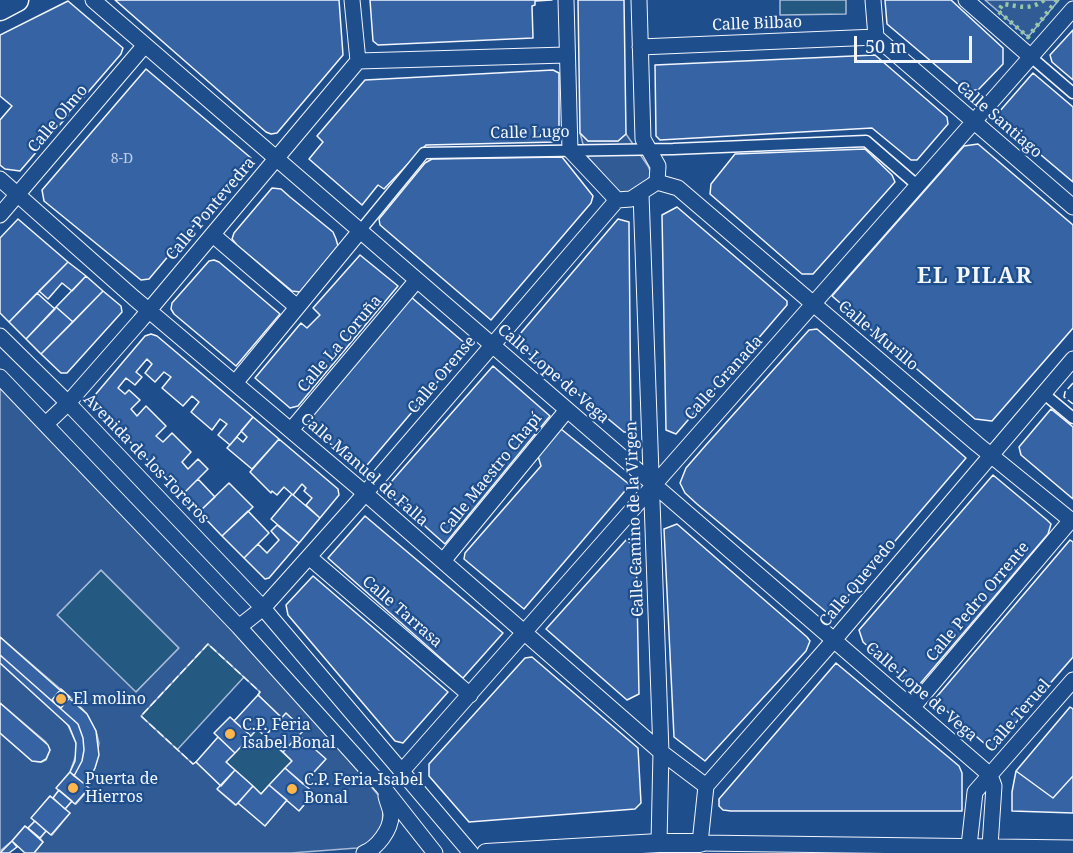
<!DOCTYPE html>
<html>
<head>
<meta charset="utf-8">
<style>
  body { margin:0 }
  #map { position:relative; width:1073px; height:853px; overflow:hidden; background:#1f4e8c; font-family:"Noto Serif",serif }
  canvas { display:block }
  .scale { position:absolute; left:854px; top:36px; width:118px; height:27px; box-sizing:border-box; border:3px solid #f2f6ff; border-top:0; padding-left:8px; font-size:18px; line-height:21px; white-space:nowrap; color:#f2f6ff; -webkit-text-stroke:4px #1f4e8c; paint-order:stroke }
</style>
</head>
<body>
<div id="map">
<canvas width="1073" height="853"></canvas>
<div class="scale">50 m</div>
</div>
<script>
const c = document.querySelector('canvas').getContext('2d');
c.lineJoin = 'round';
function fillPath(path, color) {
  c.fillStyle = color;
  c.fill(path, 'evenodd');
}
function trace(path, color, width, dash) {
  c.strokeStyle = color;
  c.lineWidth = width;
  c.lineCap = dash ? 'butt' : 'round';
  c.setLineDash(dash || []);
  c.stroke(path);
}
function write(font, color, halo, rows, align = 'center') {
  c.font = font + ' "Noto Serif",serif';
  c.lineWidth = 4.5;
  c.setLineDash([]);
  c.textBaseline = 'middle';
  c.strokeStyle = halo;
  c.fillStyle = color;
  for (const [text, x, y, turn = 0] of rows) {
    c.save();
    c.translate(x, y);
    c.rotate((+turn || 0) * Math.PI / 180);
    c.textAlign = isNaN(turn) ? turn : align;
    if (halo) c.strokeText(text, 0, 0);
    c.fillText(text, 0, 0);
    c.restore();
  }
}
const green = new Path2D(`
  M780,0H846V14L780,15Z
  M101,570L179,648L135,693L57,615Z
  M208,644L244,677L177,750L141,716Z
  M257,729L292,761L261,794L226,762Z`);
fillPath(green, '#245a82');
trace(green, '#a8bbd7', 1.5);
const parking = new Path2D(`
  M985,0H1059L1028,37Z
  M580,133L588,141H618L626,134L648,166L651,173L650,177L643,184L630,192L620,193L586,155Z
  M0,385L117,503L327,734L379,796L383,808L382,832L364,846L357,848L291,853H34L43,842L40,838L46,831L52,835L70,813L65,809L72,801L76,804L89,789L86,785L95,768L99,743L96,731L87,714L79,705L0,637ZM101,570L179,648L136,692L57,615ZM208,644L260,692L258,695L282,718L286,714L304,729L299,735L303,784L314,793L299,810L287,800L265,825L238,803L235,805L218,790L221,786L196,762L193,764L141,716Z
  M0,663L66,721L76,743L77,752L70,772L57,788L59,790L53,798L50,796L32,818L35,821L28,828L25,826L12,841L0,851V733L32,761L41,762L46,760L50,750L46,742L0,703Z`);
fillPath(parking, '#305b95');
trace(parking, '#a8bbd7', 1.5);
const building = new Path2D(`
  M115,0H339L343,55L277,133L271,134L266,132Z
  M370,0H552L535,1V5L532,6L533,38L378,45L373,41Z
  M578,0H624L626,134L618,141H588L580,133Z
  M885,0H951L1003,48V64L978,90H965L887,24Z
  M68,1L123,48L121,54L20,171L5,169L0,165V120L12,106L0,96V35Z
  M1073,30V80L1052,62L1050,55Z
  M875,55L947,117L948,124L917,160H911L872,128L660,140L656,136L655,65Z
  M146,69L251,158L149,279L141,280L44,201L42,190Z
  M553,70L559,73V137L555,142L426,145L384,189L378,185L362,205L309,159L323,142L317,136L365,80Z
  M1033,73L1073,107V182L997,118L999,112Z
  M978,144L1073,225V328L992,421L975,419L832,296L964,146Z
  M865,149L892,175L895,182L813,274H802L710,194L711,184L735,154Z
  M562,157L593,196L591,203L491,320L380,225L379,219L425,163L432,159Z
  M272,188L281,189L290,197L333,232L336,239L338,246L300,292L292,291L237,245L232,239L234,233Z
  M677,207L787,301V305L676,434L666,430L662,215Z
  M18,219L68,262L9,322L0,313V238Z
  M618,219L629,222V226L631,426L628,432H624L514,341Z
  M360,255L398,286L298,406L290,408L255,378L301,323L307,328L320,315L313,308Z
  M214,260L219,262L280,314L236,366L174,314L171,309L172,303L209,261Z
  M68,262L86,276L72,291L62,283L48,299L39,291Z
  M86,276L103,291L73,322L56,307Z
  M103,291L121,306L122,312L67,373H61L41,354Z
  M37,293L55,309L26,339L9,322Z
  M411,297L468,346L362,471L305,422Z
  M56,307L73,322L41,354L26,339Z
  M817,329L966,458L831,616L697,504L685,493L680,483L686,468L706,445L809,330Z
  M151,334L157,336L253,417L230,445L218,435L227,424L220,419L212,430L191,412L199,402L192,396L183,406L162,388L171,377L164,372L155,382L145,373L152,364L147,359L136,372L142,377L135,385L126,378L118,388L125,394L129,390L140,400L131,409L137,416L146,406L166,426L156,436L163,442L172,433L191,452L182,462L188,469L198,459L208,469L182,495L93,404L95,395L145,336Z
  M493,366L550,416L445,544L384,490Z
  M1051,409L1073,427V499L1021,455L1019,447Z
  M253,417L279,439L252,469L227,448L237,437L243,442L247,437L241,431Z
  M561,429L630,485L524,609L464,559L465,553L541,466L538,456Z
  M279,439L338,489L339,495L320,518L306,505L312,498L304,491L306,488L302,484L293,495L284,487L277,495L272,491L271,493L250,472Z
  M993,475L1047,520L1051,524L1048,534L919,685H912L863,642L859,630Z
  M198,479L215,497L199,512L182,495Z
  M229,483L253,507L222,536L199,512Z
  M292,494L320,518L299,543L271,519Z
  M248,511L269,533L244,558L222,536Z
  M365,516L503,633L463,678L328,558Z
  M677,524L807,637L810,641L806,651L705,761L674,737L664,529Z
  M277,525L299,543L269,578L265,579L244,558L258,544L267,553L279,540L271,531Z
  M626,540L636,547L639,694L627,700L546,629Z
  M1070,540L1073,542V657L992,750L934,700Z
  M313,576L448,692L403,743L395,741L288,615L286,605Z
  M0,637L87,714L96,731L99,755L95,768L86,785L74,776L82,761L84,750L83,738L78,724L0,655Z
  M0,655L78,724L83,738L84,750L82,761L74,776L70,772L75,761L76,743L69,726L0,663Z
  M532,657L638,748L641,803L635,809L469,822L429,776V764L525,658Z
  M836,663L959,766L962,773V811H731L723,810L719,806V799Z
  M61,689L70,697L61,708L52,700Z
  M258,695L282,718L265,736L257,729L251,736L234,721Z
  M0,703L48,745L50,750L46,759L41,762L32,761L0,733Z
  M1070,707L1073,709V776L1053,798L1016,771Z
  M286,713L304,730L283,752L265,736Z
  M230,717L251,736L235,753L214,733Z
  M299,735L326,759L303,784L285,768L292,761L283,752Z
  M218,737L235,753L226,762L235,770L221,786L196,762Z
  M285,768L314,793L299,811L269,785Z
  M235,770L253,786L236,805L217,789Z
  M1016,771L1053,798L1073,776V813L1012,811V792Z
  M70,772L89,788L75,804L56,788Z
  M269,785L287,800L265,826L238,803L253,786L261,794Z
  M59,790L72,801L65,809L53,798Z
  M50,796L70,813L51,835L31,818Z
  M35,821L46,831L40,838L28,828Z
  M25,826L43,842L34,853H25L12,841Z
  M12,841L17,847L9,853H0Z`);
fillPath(building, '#3563a3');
trace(building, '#f2f6ff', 1.5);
const pedestrian = new Path2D(`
  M1031,57L1073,93
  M360,231L424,153L673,149L866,141L918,186
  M1043,393L1073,418`);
const minor = new Path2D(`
  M93,0L990,775L994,786L990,846
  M566,0L570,150L617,200
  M639,0L643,139L658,166L657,182
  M873,0L876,37L1073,207
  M966,0L1031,57
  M640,47L876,37
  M358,61L566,55
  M0,179L134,298L366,494L661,752L706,786
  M657,182L678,188L977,444L1073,522
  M641,194L661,752L659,843
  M0,215L145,45
  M213,235L297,307
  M0,336L68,403L263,608L471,853
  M1073,359L834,640L706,786L700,843L1073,848
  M0,377L239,627L383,787L435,853
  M235,383L360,231
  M46,424L68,403L140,321L358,61L352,0
  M291,430L417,280
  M309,557L470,695
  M443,561L567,410
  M239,627L263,608L356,504L617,200L631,199L657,182
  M912,708L1071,520
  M402,771L1073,9
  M364,853C377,848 391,830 391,815C391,809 387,802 386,796
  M965,853L969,846L975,792L1073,680`);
const tertiary = new Path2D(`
  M486,853L659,843H700`);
const primary = new Path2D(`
  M0,9L17,0`);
trace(pedestrian, '#f2f6ff', 13);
trace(minor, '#f2f6ff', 17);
trace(tertiary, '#f2f6ff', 20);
trace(primary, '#f2f6ff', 25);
trace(pedestrian, '#1f4e8c', 10);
trace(minor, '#1f4e8c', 15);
trace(tertiary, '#1f4e8c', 18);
trace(primary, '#1f4e8c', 22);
trace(new Path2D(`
  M1044,0C1030,11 1019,6 1003,4L998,11L1028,37L1057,0`), '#97c8a6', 4.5, [3, 4.5]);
trace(new Path2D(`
  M1073,383L1065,392L1064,397L1073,404
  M196,762L193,764L141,716L208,644L260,692L258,695`), '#f2f6ff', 1.5, [8, 3]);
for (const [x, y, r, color] of [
  [61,699,6,"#ffb74d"],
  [230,734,6,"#ffb74d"],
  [73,788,6,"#ffb74d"],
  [292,789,6,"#ffb74d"]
]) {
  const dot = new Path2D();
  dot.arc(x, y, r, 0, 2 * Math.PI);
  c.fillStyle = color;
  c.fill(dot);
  trace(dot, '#1f4e8c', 2);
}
write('14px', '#c3d1e8', null, [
  ["8-D",122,159]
]);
write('16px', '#f2f6ff', '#1f4e8c', [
  ["Calle Bilbao",757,24,-2],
  ["Calle Olmo",58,119,-50],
  ["Calle Santiago",999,120,41],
  ["Calle Lugo",530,133,-1],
  ["Calle Pontevedra",211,209,-50],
  ["Calle Murillo",878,336,40],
  ["Calle La Coruña",340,344,-50],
  ["Calle Lope de Vega",553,374,41],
  ["Calle Orense",442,375,-50],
  ["Calle Granada",724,378,-48],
  ["Avenida de los Toreros",146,459,46],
  ["Calle Manuel de Falla",364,470,41],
  ["Calle Maestro Chapí",491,474,-51],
  ["Calle Camino de la Virgen",635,519,-92],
  ["Calle Quevedo",858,583,-50],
  ["Calle Pedro Orrente",978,602,-50],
  ["Calle Tarrasa",402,612,41],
  ["Calle Lope de Vega",921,692,41],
  ["Calle Teruel",1018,716,-49]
]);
write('16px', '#f2f6ff', '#1f4e8c', [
  ["El molino",73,699],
  ["C.P. Feria",242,725],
  ["Isabel Bonal",242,743],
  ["Puerta de",85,779],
  ["Hierros",85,797],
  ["C.P. Feria-Isabel",304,780],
  ["Bonal",304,798]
], 'left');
c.letterSpacing = '1.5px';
write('bold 22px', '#f2f6ff', '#1f4e8c', [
  ["EL PILAR",975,277]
]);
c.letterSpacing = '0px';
</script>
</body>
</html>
